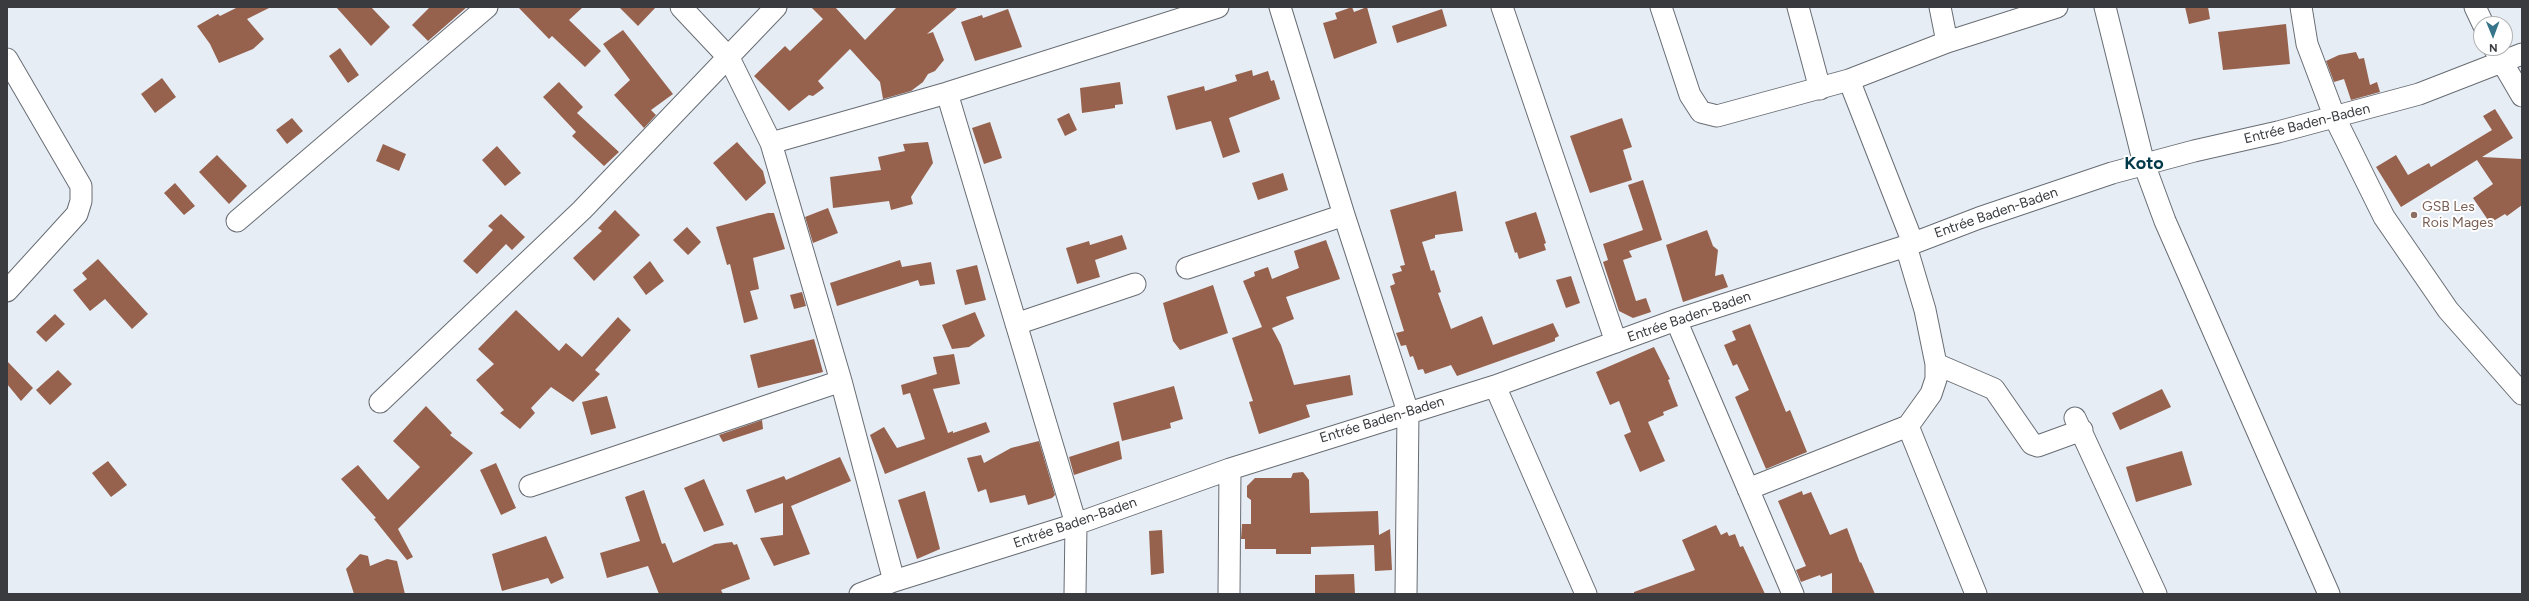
<!DOCTYPE html>
<html>
<head>
<meta charset="utf-8">
<style>
  body { margin:0 }
  #map { position:relative; width:2529px; height:601px; overflow:hidden; background:#e7edf4; font-family:Figtree,sans-serif }
  canvas { display:block }
  .frame { position:absolute; inset:0; border:8px solid #393b3e; pointer-events:none }
  .north { position:absolute; left:2473px; top:16px; width:40px; height:40px; box-sizing:border-box; background:#fff; border:1px solid #b0b1b2; border-radius:50%; rotate:179deg; font-size:11px; font-weight:700; line-height:16px; text-align:center; color:#393b3e }
  .north::after { content:''; display:block; margin:auto; width:14px; height:18px; background:#36758a; clip-path:polygon(50% 0,100% 100%,50% 72%,0 100%) }
</style>
</head>
<body>
<div id="map">
<canvas width="2529" height="601"></canvas>
<div class="frame"></div>
<div class="north">N</div>
</div>
<script>
const c = document.querySelector('canvas').getContext('2d');
c.lineJoin = 'round';
function fillPath(path, color) {
  c.fillStyle = color;
  c.fill(path, 'evenodd');
}
function trace(path, color, width, dash) {
  c.strokeStyle = color;
  c.lineWidth = width;
  c.lineCap = dash ? 'butt' : 'round';
  c.setLineDash(dash || []);
  c.stroke(path);
}
function write(font, color, halo, rows, align = 'center') {
  c.font = font + ' Figtree,sans-serif';
  c.lineWidth = 4;
  c.setLineDash([]);
  c.textBaseline = 'middle';
  c.strokeStyle = halo;
  c.fillStyle = color;
  for (const [text, x, y, turn = 0] of rows) {
    c.save();
    c.translate(x, y);
    c.rotate((+turn || 0) * Math.PI / 180);
    c.textAlign = isNaN(turn) ? turn : align;
    if (halo) c.strokeText(text, 0, 0);
    c.fillText(text, 0, 0);
    c.restore();
  }
}
fillPath(new Path2D(`
  M238,7H271L247,19L264,39L253,49L219,63L210,44L197,26L218,14L220,16Z
  M336,7H371L390,27L371,46Z
  M430,7H467L428,41L412,25Z
  M518,7H583L569,20L601,51L585,67L552,36L549,39Z
  M619,7H656L638,26Z
  M811,7H835L865,40L897,7H958L927,34L933,32L944,60L935,71L928,74L923,82L911,91L883,99L880,82L850,49L818,81L824,88L813,96L809,95L789,111L754,76L785,46L790,51L823,19Z
  M1352,7L1354,12L1367,7L1377,43L1334,59L1323,23L1337,19L1335,13Z
  M2185,7H2208L2210,19L2189,24Z
  M1008,9L1022,47L975,61L961,22L982,15L983,18Z
  M1442,9L1447,26L1397,43L1392,26Z
  M2286,24L2290,64L2223,70L2218,32Z
  M623,30L673,94L651,110L656,115L644,128L614,95L630,80L603,44Z
  M340,48L359,75L348,83L329,56Z
  M2356,52L2359,59L2364,58L2370,85L2377,82L2380,92L2351,100L2344,79L2334,82L2326,61L2339,55Z
  M1252,70L1253,76L1268,71L1271,81L1274,80L1280,99L1229,118L1240,152L1223,158L1211,121L1176,130L1167,96L1204,86L1205,91L1237,81L1235,75Z
  M162,78L176,97L155,113L141,94Z
  M559,82L583,107L577,113L619,152L604,166L572,136L576,132L543,97Z
  M1120,82L1123,104L1115,105V108L1082,113L1080,88Z
  M2495,109L2513,138L2482,157L2522,159V205L2507,216L2505,214L2490,223L2473,198L2493,184L2477,160L2401,207L2376,167L2396,155L2408,175L2429,163L2431,167L2492,130L2483,116Z
  M1069,113L1077,130L1065,136L1057,119Z
  M292,118L303,131L287,144L276,130Z
  M1622,118L1632,147L1623,150L1632,180L1590,193L1570,136Z
  M990,122L1002,158L984,164L972,128Z
  M737,142L763,171L766,183L746,201L713,163Z
  M928,142L933,163L911,197L913,204L891,210L889,201L833,208L830,177L881,170L878,157L905,151L903,144Z
  M383,144L406,154L399,171L376,161Z
  M497,146L521,173L505,186L482,160Z
  M217,155L247,186L229,204L199,172Z
  M1283,173L1288,190L1258,200L1252,183Z
  M1643,180L1662,240L1629,251L1632,257L1623,260L1636,301L1646,298L1651,312L1633,318L1619,311L1603,262L1608,260L1603,244L1643,230L1628,185Z
  M175,183L195,206L184,215L164,193Z
  M1456,191L1463,231L1435,235V238L1422,242L1431,271L1434,270L1441,292L1438,293L1451,329L1482,316L1493,345L1553,323L1559,336L1555,338V341L1539,347L1457,376L1451,365L1425,374L1423,369L1418,370L1413,356L1410,357L1406,345L1401,346L1396,333L1404,331L1390,286L1395,284L1392,274L1402,271L1400,266L1405,265L1390,210Z
  M828,208L838,233L813,243L805,217Z
  M615,210L640,235L594,281L573,258L602,231L598,228Z
  M1536,212L1546,243L1544,244L1546,250L1519,259L1517,252L1515,253L1505,222Z
  M768,213H774L785,249L753,258L759,289L750,291L758,319L744,323L730,264L727,265L716,227Z
  M501,214L525,237L512,250L506,244L477,274L463,261L493,230L488,226Z
  M687,227L701,242L688,255L673,240Z
  M1707,230L1713,246L1718,250L1715,276L1723,274L1728,287L1683,302L1666,245Z
  M1122,235L1127,249L1095,260L1100,277L1077,284L1066,248L1089,241L1090,245Z
  M1326,240L1340,279L1286,297L1294,319L1272,328L1281,345L1294,385L1350,375L1353,395L1306,405L1310,417L1259,434L1249,402L1253,401L1232,338L1262,327L1243,281L1255,276L1254,272L1268,267L1272,279L1299,268L1294,251Z
  M98,259L148,314L132,329L105,299L90,311L73,290L87,279L82,273Z
  M900,260L902,267L931,262L935,284L920,286L918,280L837,306L830,283Z
  M650,261L664,281L646,295L633,277Z
  M977,265L986,300L965,305L956,270Z
  M1571,276L1580,303L1566,308L1556,280Z
  M1213,285L1228,333L1180,350L1173,341L1163,303Z
  M802,292L806,306L794,309L790,295Z
  M516,310L559,351L566,343L582,357L618,317L631,330L595,370L600,374L573,402L551,387L531,408L535,413L520,429L500,413L504,410L476,380L494,364L478,349Z
  M975,312L985,336L969,347L952,349L942,325Z
  M55,314L65,324L46,342L36,332Z
  M1750,324L1786,412L1790,410L1807,452L1766,469L1735,397L1749,390L1737,364L1733,366L1724,345L1736,340L1732,331Z
  M814,339L823,372L758,388L750,355Z
  M1654,347L1670,379L1668,380L1678,406L1663,412L1664,415L1648,422L1665,461L1640,472L1624,435L1631,432L1619,401L1610,405L1596,372Z
  M954,354L960,384L933,389L948,433L953,431V433L986,422L990,432L885,474L870,435L884,427L897,448L925,439L910,393L903,395L901,385L937,374L933,357Z
  M7,361L33,388L21,401L7,384Z
  M58,370L72,384L50,405L36,390Z
  M1174,386L1183,419L1170,423L1171,428L1122,441L1113,403Z
  M2162,389L2171,407L2120,430L2112,413Z
  M607,396L616,428L591,435L582,402Z
  M426,406L452,433L450,435L473,453L398,529L413,557L407,560L374,519L376,518L341,479L358,465L388,500L420,467L393,441Z
  M762,420L763,429L723,442L719,435Z
  M1039,441L1055,495L1052,498L1028,505L1025,495L990,503L986,489L978,492L967,458L981,455L984,463L1011,448Z
  M1119,441L1122,459L1074,475L1069,457Z
  M2182,451L2192,485L2136,502L2126,467Z
  M840,457L851,481L791,506L810,554L774,566L760,538L783,535V503L755,513L746,490L784,476L786,480Z
  M108,461L127,485L111,497L92,473Z
  M496,463L516,508L501,515L480,470Z
  M1303,472L1309,480L1310,513L1378,511L1379,535L1390,529L1392,570L1375,571L1374,545L1311,547V554H1276V549H1245V539H1241L1242,524H1251V500L1247,497V486L1255,478H1291L1293,473Z
  M704,479L724,525L704,532L684,488Z
  M644,490L662,544L665,543L673,563L715,544L732,542L734,545L737,544L750,579L721,590L723,594H659L648,566L607,578L600,553L640,541L625,497Z
  M925,491L940,549L917,559L898,500Z
  M1802,491L1803,495L1811,492L1830,535L1847,528L1860,563L1861,562L1875,594H1832V573L1821,577L1820,575L1801,582L1796,570L1806,566L1778,501Z
  M1716,525L1721,535L1727,532L1729,536L1735,534L1740,547L1743,546L1765,594H1634V592L1695,570L1682,540Z
  M1162,530L1164,573L1151,575L1149,531Z
  M546,536L564,578L551,584L548,578L502,591L492,554Z
  M360,554L368,556L370,566L387,559L397,561L405,594H354L346,569Z
  M1354,574L1355,594H1315V575Z`), '#96624e');
const minor = new Path2D(`
  M681,7L729,58L771,143L841,381L894,581
  M1280,7L1344,215L1408,412L1406,594
  M1502,7L1616,342
  M1661,7L1690,95L1701,112L1717,116L1849,80L1947,42L2057,7
  M1798,7L1820,89
  M1940,7L1947,42
  M2105,7L2144,164L2165,221L2329,594
  M2301,7L2307,44L2335,118L2384,217L2448,310L2522,394
  M2475,7L2483,24
  M2494,48L2522,96
  M7,59L81,186V201L77,214L7,291
  M1849,80L1913,243
  M947,93L1076,524L1075,594
  M771,143L947,93L1218,7
  M237,221L487,7
  M1187,268L1344,215
  M1676,320L1793,594
  M1016,324L1135,284
  M1936,364L1994,389L2032,444L2038,446L2082,430
  M1495,386L1586,594
  M380,402L582,210L776,7
  M2075,418L2156,594
  M1908,426L1976,594
  M530,486L841,381
  M1748,489L1908,426L1931,394L1936,379V364L1925,310L1906,246
  M860,594L894,581L1076,524L1230,469L1495,386L1676,320L1906,246L1979,218L2112,173L2194,151L2278,132L2419,94L2522,54
  M1229,594L1230,469`);
trace(minor, '#686d74', 23);
trace(minor, '#fff', 21);
for (const [x, y, r, color] of [
  [2414,215,4,"#8d6e63"]
]) {
  const dot = new Path2D();
  dot.arc(x, y, r, 0, 2 * Math.PI);
  c.fillStyle = color;
  c.fill(dot);
  trace(dot, '#fff', 1.5);
}
write('14px', '#393b3e', '#fff', [
  ["Entrée Baden-Baden",2307,124,-14],
  ["Entrée Baden-Baden",1996,213,-19],
  ["Entrée Baden-Baden",1689,317,-19],
  ["Entrée Baden-Baden",1382,420,-17],
  ["Entrée Baden-Baden",1075,523,-19]
]);
write('14px', '#785e54', '#fff', [
  ["GSB Les",2422,207],
  ["Rois Mages",2422,223]
], 'left');
write('bold 18px', '#003949', '#fff', [
  ["Koto",2144,164]
]);
</script>
</body>
</html>
